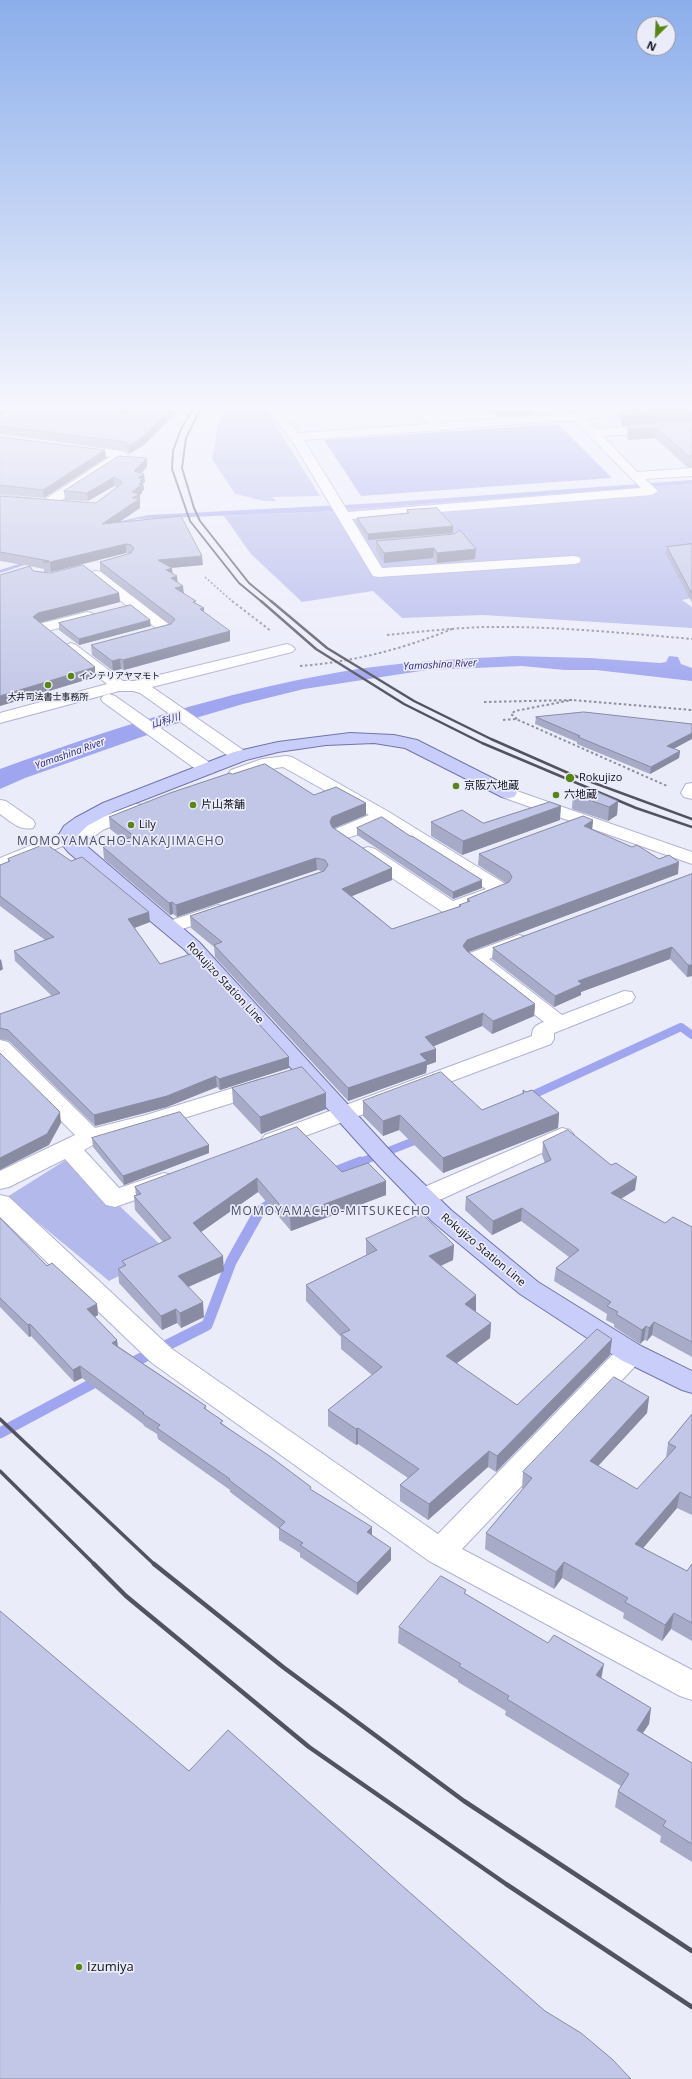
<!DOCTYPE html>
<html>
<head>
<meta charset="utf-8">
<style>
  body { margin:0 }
  #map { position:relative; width:692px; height:2079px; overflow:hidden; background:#ebecfa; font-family:"Open Sans",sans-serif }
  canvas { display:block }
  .north { position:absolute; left:636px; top:16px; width:40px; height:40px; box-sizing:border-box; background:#ebecfa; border:1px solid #9394a1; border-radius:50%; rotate:204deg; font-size:11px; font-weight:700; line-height:16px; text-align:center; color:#0f101b }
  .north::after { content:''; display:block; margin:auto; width:14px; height:18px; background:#588513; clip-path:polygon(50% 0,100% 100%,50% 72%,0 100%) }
</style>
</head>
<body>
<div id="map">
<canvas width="692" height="2079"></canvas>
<div class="north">N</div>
</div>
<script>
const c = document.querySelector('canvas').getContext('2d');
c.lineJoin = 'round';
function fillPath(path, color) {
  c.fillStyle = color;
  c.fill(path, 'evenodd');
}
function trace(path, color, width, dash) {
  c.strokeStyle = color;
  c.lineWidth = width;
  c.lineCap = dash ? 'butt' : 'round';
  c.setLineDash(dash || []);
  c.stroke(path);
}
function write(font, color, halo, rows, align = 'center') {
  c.font = font + ' "Open Sans","Noto Sans JP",sans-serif';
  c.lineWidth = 3.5;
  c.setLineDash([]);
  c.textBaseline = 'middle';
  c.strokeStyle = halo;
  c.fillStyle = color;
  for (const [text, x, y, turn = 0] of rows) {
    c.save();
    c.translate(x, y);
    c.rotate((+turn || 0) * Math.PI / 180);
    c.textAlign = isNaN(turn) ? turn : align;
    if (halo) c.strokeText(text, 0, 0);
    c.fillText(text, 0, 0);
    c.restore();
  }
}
fillPath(new Path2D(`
  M226,410H270V416L320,496L272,497L276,501C263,503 248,496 235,494L212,459L218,425Z
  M692,484V598L682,600L692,607V628L483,615L402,618L373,591L302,602L251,554L224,516L319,512Z
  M69,1158L167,1251L109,1281L7,1197Z`), '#b4b9eb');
fillPath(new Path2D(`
  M558,424L612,478L361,496L324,440Z
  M692,480V484L319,512L138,519L119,524L49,557L0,573V570L47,555L121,521L148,515L380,503Z
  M514,656L590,658L660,663L666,662L669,656L678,657L681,664L692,668V681L596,670H565L522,666L427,670L304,689L243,704L148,732L150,734L25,778L0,789V769C110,729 224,692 340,672C397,662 456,659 514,656Z`), '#9fa5ef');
trace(new Path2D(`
  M526,1098L681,1027L692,1035
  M358,1163L422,1138`), '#9fa5ef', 8);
trace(new Path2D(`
  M330,1174L361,1162
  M126,1366L207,1325L231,1262L259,1212L279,1198
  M0,1433L101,1379`), '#9fa5ef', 11);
const minor = new Path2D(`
  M272,410H282L287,420L299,433L428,424L417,410H428L440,423L574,413L578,410H590V412L662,410L661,412L657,413L586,419L596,429L692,422V430L603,436L637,472L692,468V476L645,479L658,491L652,495L352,519L382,568L574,556L579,557L581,560L579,563L574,564L378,577L373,576L371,573L291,439L276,421ZM574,420L641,488L348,512L304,440Z
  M77,445L122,451L128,455L51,507L46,508L0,503V495L44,500L110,457L73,452L71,449Z
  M96,571L101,572L171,626L174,629L171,632H161L91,578L89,575L91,572Z
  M87,612L92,613L94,616L92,619L44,632L39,630L36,627L39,624Z
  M71,643L76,645L123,681H134L287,644L292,646L295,649L292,652L152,687L246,752L249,756L246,760L240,761L234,760L140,693L133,691H119L0,723V713L107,684L66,651L63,648L66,645Z
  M109,694L115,696L213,765L216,769L213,773L207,774L201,773L103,702L101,699L103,696Z
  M286,756L292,757L389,812L507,885L510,889L507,893L498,894L495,898C480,904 460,917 444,913L361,857L359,853L361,849L368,847L375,849L453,901L486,889L382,823C368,829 349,842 333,838L331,834L333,830L369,815L283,767C267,768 245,781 231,778L228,774L231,770L262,759Z
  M692,783V799L684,797L681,793L686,784Z
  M508,788L692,852V864L502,797L499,793L502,789Z
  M0,800L6,801L33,820L35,824L33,828C19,831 10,821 0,814Z
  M136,804L142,805L145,809L142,813L103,830L93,837L73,842L0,871V858L59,834L79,829L89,822Z
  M218,905L225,907L228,911L225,915L170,933L163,931L160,927L163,923Z
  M519,935L526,937L529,941L526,945L489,959L562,1015L624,991L632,992L635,997L632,1002L554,1033V1039L551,1044L281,1145L273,1147L265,1145L261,1140L265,1135L532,1036C532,1027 536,1025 544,1022L467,962L464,958L467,954Z
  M0,1040L8,1042L95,1128L146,1115L262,1079L270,1081L273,1086L270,1091L162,1125L98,1142L84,1150L119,1188L164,1173L173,1175L176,1181L173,1187L115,1207L106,1205L65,1159L9,1187L0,1189V1171L75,1135L0,1060Z
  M562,1128L570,1130L574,1135L570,1140L433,1203L424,1205L415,1203L412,1197L415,1191Z
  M0,1195L9,1197L172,1349L438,1534L621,1346L631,1343L641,1346L645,1353L641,1360L462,1549L692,1670V1700L680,1696L429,1561L152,1363L0,1217Z`);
const major = new Path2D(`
  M350,733L394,735L417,740L514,789L517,793L514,797L508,798L502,797L405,748L374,743L326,745L278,752L246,760L115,811L87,826L76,837L199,942L395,1156L451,1210L538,1282L641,1346L692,1371V1393L682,1390L621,1360L520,1294L433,1222L379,1166L185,950L68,852L57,838L64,826L75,818L103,803L234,752L278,742Z`);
trace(minor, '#afb2d2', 2);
trace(major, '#7075a9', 2);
trace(new Path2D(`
  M205,577L233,602`), '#8e8f9c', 1.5, [2, 2]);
trace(new Path2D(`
  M232,601L271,631
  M387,635C419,632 452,628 485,627C554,626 623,633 692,639
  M300,666C353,662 403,649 452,629
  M484,702L572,700L692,710
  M517,719L511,714L515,711L572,700
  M503,720L516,719L667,786`), '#8e8f9c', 2, [2.5, 2.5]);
fillPath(minor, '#fff');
fillPath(major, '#c9cdfa');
trace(new Path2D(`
  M192,410L181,429L173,451L172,469L190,521L239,583L262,602
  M200,410L186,438L182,468L194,508L200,521L249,583L272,602`), '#52535f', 2);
trace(new Path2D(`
  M261,601L316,649L404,704L482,743L636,808L692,827
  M271,601L327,648L414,701L491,739L575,776L692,819`), '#52535f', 2.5);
trace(new Path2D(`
  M0,1419L155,1565
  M0,1471L95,1565`), '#52535f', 3.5);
trace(new Path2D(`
  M94,1564L126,1596L309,1747L506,1884L692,2007
  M154,1564L283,1667L464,1801L692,1951`), '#52535f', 4.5);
fillPath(new Path2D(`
  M129,410L125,414L144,445L129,454L126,451L0,434V426Z
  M491,410H534L533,415L498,417Z
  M616,410H692V468L687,467L655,438L628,440L627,436L628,425L622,426L619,418L620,410Z
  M0,437L105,450L106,458L44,498L0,494Z
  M147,458V467L141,473L145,482L143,483L144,490L142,491V493L140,495V508L118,523L203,565L171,568L172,574L184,593L197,604L204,608V612L230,641L124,670L121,669L113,671L92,655L91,645L169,624L100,571V562L131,553H126L51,572H44V569L30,566L33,571L119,593L120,602L40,622L95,677L0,706L30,566L0,561V496L96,503L117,487L114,486L88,501L65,500L64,491Z
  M407,510L453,533L368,540L357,524V518L407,513Z
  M454,534L475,559L437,563L433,558L384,563L376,551V541Z
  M692,544V603L666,554L667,547Z
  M59,623L151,626L79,645L59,630Z
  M536,717L674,749L680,751L679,758L650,774L577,744V742L535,724Z
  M232,774L314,795L366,815L333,828L392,868V880L352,896L392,929L459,907V905L467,903V899L506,883L478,865L479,854L593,820L592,829L678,874L468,952L535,1004L534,1016L492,1034L482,1026L433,1046L436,1062L427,1065L426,1073L348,1101L215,957L214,947L191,928L190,916L322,871L317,870L177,917L173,914L170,915L104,859L103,847L124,840L110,829L109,817Z
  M573,794L618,801L617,815L608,821L572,809Z
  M560,820L462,855L431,836V822L483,823Z
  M357,828L482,888L453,899L357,835Z
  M8,859L150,922L134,928L160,964L289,1068L220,1090L217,1087L167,1107L95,1126L9,1041L0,1039V1014L52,996L15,961L14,951L45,940L0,906V865L8,862Z
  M692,874V976L687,977L670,959L581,992V995L554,1007L492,959L493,948Z
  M232,1088L326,1109L261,1134L233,1104Z
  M523,1090L559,1113L558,1128L443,1173L399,1130L383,1136L363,1116V1101L482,1110L522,1094Z
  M92,1138L209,1153L124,1185L93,1147Z
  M543,1142L635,1190L621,1199L665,1223L692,1227V1357L652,1335L647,1341L644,1340L640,1344L614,1327V1324L606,1320L607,1314L554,1281L556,1268L569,1257L521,1221L492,1235L465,1210L466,1197L545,1163L542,1155Z
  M342,1172L386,1195L291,1231L258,1192L201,1232L224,1271L188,1287L204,1317L181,1328L177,1323L162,1330L119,1283L118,1269L123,1266L122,1261L163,1242L135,1210L134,1196L136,1195L135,1187Z
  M0,1218L47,1266L97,1304L98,1315L95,1317L117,1340L118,1346L206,1406V1409L223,1424L372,1536L391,1560L357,1595L300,1557V1553L279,1540V1529L230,1492V1490L158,1439L157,1434L144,1426L143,1424L82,1378L74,1382L31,1336L29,1337L0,1307Z
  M366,1239L454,1245L453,1260L441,1266L476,1295V1311H475L491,1323L490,1338L456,1364L517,1405L610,1355L496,1472L488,1467L428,1520L400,1501V1485L408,1478L358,1444L356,1445L328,1426V1410L372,1375L341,1349V1337L306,1301V1285L367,1255L366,1254Z
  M649,1397L647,1413L598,1466L637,1489L666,1458L668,1443L692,1414V1515L677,1508L643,1548L687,1571L692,1564V1641L671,1629L662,1641L623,1618L624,1613L562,1578L554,1589L485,1549L486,1533L523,1489L522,1488L523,1472Z
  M466,1590L465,1594L602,1679L651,1708L649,1724L643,1733L692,1763V1862L660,1842L661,1836L615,1807L618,1791L621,1786L505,1715L506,1711L458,1682V1680L398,1643L399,1627Z`), '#a8abc7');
fillPath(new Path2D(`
  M0,410H11L0,417Z
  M122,410H129L120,420L119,412Z
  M170,410H179L144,445L129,454V446Z
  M498,410H534L533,415L498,417Z
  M692,410V421L622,426L623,415Z
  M656,428L655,438L628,440L629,429Z
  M105,450L106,458L44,498L43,490Z
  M147,458V467L135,479L134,471Z
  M144,474L145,482L143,483L144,490L142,491V493L140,495V508L103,533L102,524L132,492L138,478Z
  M114,477V486L88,501L87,493Z
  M453,526V533L368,540V534Z
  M126,544V553L51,572L50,562Z
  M434,548L433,558L384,563V553Z
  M476,549L475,559L437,563V553Z
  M202,556L203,565L159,569L158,560Z
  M172,568L173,577L177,576L178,586L171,587L166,570Z
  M183,586L184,595L175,588Z
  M119,593L120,602L39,623L33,617L38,613Z
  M204,608V618L200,609Z
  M150,620L151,626L79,645V639Z
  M230,631V641L124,670L123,660Z
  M120,659L121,669L113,671L112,661Z
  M95,667V677L0,706V696Z
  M692,733V739L666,753L667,746Z
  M680,751L679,758L650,774L651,767Z
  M618,801L617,815L608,821L609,807Z
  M366,803V815L332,829L330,822L332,817Z
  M561,806L560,820L462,855L463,841Z
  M593,820L592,831L584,826Z
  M316,858L317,870L177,917L176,905Z
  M679,862L678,874L466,953L463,946L467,940Z
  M392,868V880L342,900V889Z
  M482,880V888L453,899V892Z
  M172,902L173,914L170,915L169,903Z
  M149,912L150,922L129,930L128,919Z
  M672,947L670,959L581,992V995L554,1007L555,996L578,981Z
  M1,959L3,969L0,971V960Z
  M688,965H692V976L687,977Z
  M535,1004L534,1016L492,1034L493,1021Z
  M483,1013L482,1026L425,1050V1037Z
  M436,1049V1062L427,1065L426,1073L348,1101V1088L420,1054Z
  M289,1057V1068L220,1090L219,1079Z
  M216,1076L217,1087L167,1107L95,1126L94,1115Z
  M326,1093V1109L261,1134L260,1117Z
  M60,1112L61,1123L49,1145L0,1170V1158Z
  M559,1113L558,1128L443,1173V1158Z
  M400,1115L399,1130L383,1136V1121Z
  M209,1145V1153L124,1185L123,1176Z
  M637,1177L635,1190L609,1206L611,1193Z
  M257,1178L258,1192L194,1237L193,1223Z
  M386,1181V1195L291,1231L290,1217Z
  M522,1208L521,1221L492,1235L493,1221Z
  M454,1245L453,1260L428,1271L429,1256Z
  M223,1256L224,1271L179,1291L178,1276Z
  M476,1295V1311L464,1320L465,1304Z
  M203,1302L204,1317L181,1328L180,1313Z
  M97,1304L98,1315L88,1321L87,1309Z
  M176,1309L177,1323L162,1330L161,1316Z
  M654,1322L652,1335L647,1341L649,1328Z
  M491,1323L490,1338L445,1372L446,1356Z
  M30,1324L31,1336L29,1337L28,1325Z
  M646,1326L644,1340L640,1344L642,1330Z
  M612,1339L610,1355L496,1472L497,1456Z
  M117,1340L118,1352L112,1343Z
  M80,1366L82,1378L74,1382L73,1370Z
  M649,1397L647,1413L588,1477L590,1461Z
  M358,1428V1444L356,1445V1429Z
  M489,1451L488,1467L428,1520L429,1504Z
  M680,1492L677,1508L633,1560L635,1544Z
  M372,1527V1539L367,1532Z
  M391,1548V1560L357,1595V1583Z
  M564,1562L562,1578L554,1589L556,1572Z
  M674,1613L671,1629L662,1641L665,1625Z
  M604,1664L601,1680L596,1675Z
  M651,1708L649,1724L634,1746L637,1730Z`), '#888ba2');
const building = new Path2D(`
  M16,410H122L119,412L122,415L131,414L136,410H170L143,437L129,446L126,442L0,426V421Z
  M621,410H692L623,415Z
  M692,421V456H689L656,428L629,429L628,425Z
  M0,437L105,450L43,490L0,485Z
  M119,456L147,458L134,471L144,474L138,478H143L140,481H143L139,484L141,485L132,492L139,494L132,498L139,499L102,524L181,516L202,556L158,560L172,568L166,570L177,576L171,578L183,586L175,588L196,601L193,602L204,608L200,609L230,631L123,660L120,659L112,661L91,645L171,624L175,619L100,562L131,553L134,548L131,545L126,544L50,562H43L49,561L0,552V496L96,503L121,484V481L114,477L87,493L64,491Z
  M437,508L453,526L368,534L357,518L409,513L407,510Z
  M460,530L476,549L437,553L434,548L384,553L376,541L454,534Z
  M692,544V594L667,547Z
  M83,565L119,593L38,613L33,617L95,667L0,696V575L30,566L33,571L50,573Z
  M131,605L150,620L79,639L59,623Z
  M584,712L692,724V733L667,746L680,751L651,767L578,737L580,736L536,717Z
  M265,764L314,795L336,787L366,803L332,817L330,822L332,827L392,868L342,889L392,929L461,906L459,905L470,901L467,899L509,882L512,877L509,872L479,854L583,816L593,820L584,826L632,847L637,845L659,859L669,855L679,862L467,940L463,946L467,951L535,1004L493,1021L483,1013L425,1037L436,1049L420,1054L427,1061L348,1088L214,945L222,942L190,916L324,871L328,865L325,860L316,858L176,905L172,902L169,903L103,847L134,836L109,817L170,793L230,773L232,774Z
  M590,789L618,801L609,807L573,794Z
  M550,802L561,806L463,841L431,822L462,810L483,823Z
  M382,817L410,836H412L482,880L453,892L357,828Z
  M46,844L71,861L82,857L149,912L128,919L160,964L194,953L289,1057L219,1079L216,1076L167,1096L94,1115L8,1030L0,1028V1014L60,993L14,951L54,937L0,896V865L10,861L8,859Z
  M692,874V965H688L672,947L578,981L582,984L555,996L493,948Z
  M0,1053L60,1112L47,1134L0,1158Z
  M302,1067L326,1093L260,1117L232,1088Z
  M441,1072L482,1110L524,1093L523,1090L526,1092L532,1090L559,1113L443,1158L400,1115L383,1121L363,1101Z
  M180,1112L209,1145L123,1176L92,1138Z
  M297,1127L342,1172L368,1163L386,1181L290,1217L257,1178L193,1223L223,1256L178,1276L203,1302L180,1313L176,1309L161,1316L118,1269L126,1265L122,1261L171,1238L134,1196L141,1194L135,1187Z
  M568,1130L611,1165L616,1163L637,1177L611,1193L665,1223L673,1217L692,1227V1342L654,1322L649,1328L646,1326L642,1330L616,1314L618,1312L607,1306L611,1302L556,1268L579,1250L522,1208L493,1221L466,1197L551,1160L543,1142Z
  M422,1214L454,1245L429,1256L476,1295L465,1304L491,1323L446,1356L517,1405L597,1329L612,1339L497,1456L489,1451L429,1504L400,1485L419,1469L358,1428L356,1429L328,1410L382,1367L341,1334L350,1330L306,1285L377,1250L366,1239Z
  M0,1218L47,1266L52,1263L97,1304L87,1309L117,1340L112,1343L206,1406L204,1408L223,1421L220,1423L271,1457L311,1487L310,1489L372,1527L367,1532L391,1548L357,1583L300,1545L303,1543L279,1528L285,1522L229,1480L230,1479L157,1428L160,1425L143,1414L144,1413L80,1366L73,1370L30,1324L28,1325L0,1298Z
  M614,1377L649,1397L590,1461L637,1489L676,1447L668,1443L692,1414V1498L680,1492L635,1544L687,1571L692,1564V1623L674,1613L665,1625L625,1602L628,1598L564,1562L556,1572L486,1533L532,1478L523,1472Z
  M441,1576L466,1590L464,1593L548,1643L554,1635L604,1664L596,1675L651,1708L637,1730L692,1763V1844L663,1826L666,1821L618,1791L629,1774L507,1699L509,1696L459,1666L461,1664L399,1627Z
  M0,1611L189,1771L228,1730L399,1883L545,2011L581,2033L612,2059L631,2079H0Z`);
fillPath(building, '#c3c7e7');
trace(building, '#888ba2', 1);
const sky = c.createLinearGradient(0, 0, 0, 701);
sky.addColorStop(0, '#8baeeb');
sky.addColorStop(0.58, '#f6f6fd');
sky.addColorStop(1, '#f6f6fd00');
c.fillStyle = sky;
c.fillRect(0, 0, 692, 701);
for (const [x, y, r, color] of [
  [71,676,4,"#588513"],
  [48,685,4,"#588513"],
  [570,778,5,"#588513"],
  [456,786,4,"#588513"],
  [556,795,4,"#588513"],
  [193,805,4,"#588513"],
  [131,825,4,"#588513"],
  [79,1967,4,"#588513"]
]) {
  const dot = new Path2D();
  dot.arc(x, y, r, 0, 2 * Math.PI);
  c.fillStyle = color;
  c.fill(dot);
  trace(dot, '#ebecfa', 1.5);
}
write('9px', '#0f101b', '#ebecfa', [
  ["インテリアヤマモト",79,676],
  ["大井司法書士事務所",48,697,"center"]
], 'left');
write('italic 10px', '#2e277b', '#ebecfa', [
  ["Yamashina River",440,665,-3],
  ["山科川",166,721,-17],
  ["Yamashina River",70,754,-20]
]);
write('11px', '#0f101b', '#ebecfa', [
  ["Rokujizo",579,778],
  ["京阪六地蔵",464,786],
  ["六地蔵",564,795],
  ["片山茶舗",201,805],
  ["Lily",139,825]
], 'left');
write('11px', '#0f101b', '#ebecfa', [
  ["Rokujizo Station Line",225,983,47],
  ["Rokujizo Station Line",483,1250,40]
]);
c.letterSpacing = '1px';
write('12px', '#4a4d68', '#ebecfa', [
  ["MOMOYAMACHO-NAKAJIMACHO",121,842],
  ["MOMOYAMACHO-MITSUKECHO",331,1212]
]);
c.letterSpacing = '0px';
write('13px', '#0f101b', '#ebecfa', [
  ["Izumiya",87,1967]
], 'left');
</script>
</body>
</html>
